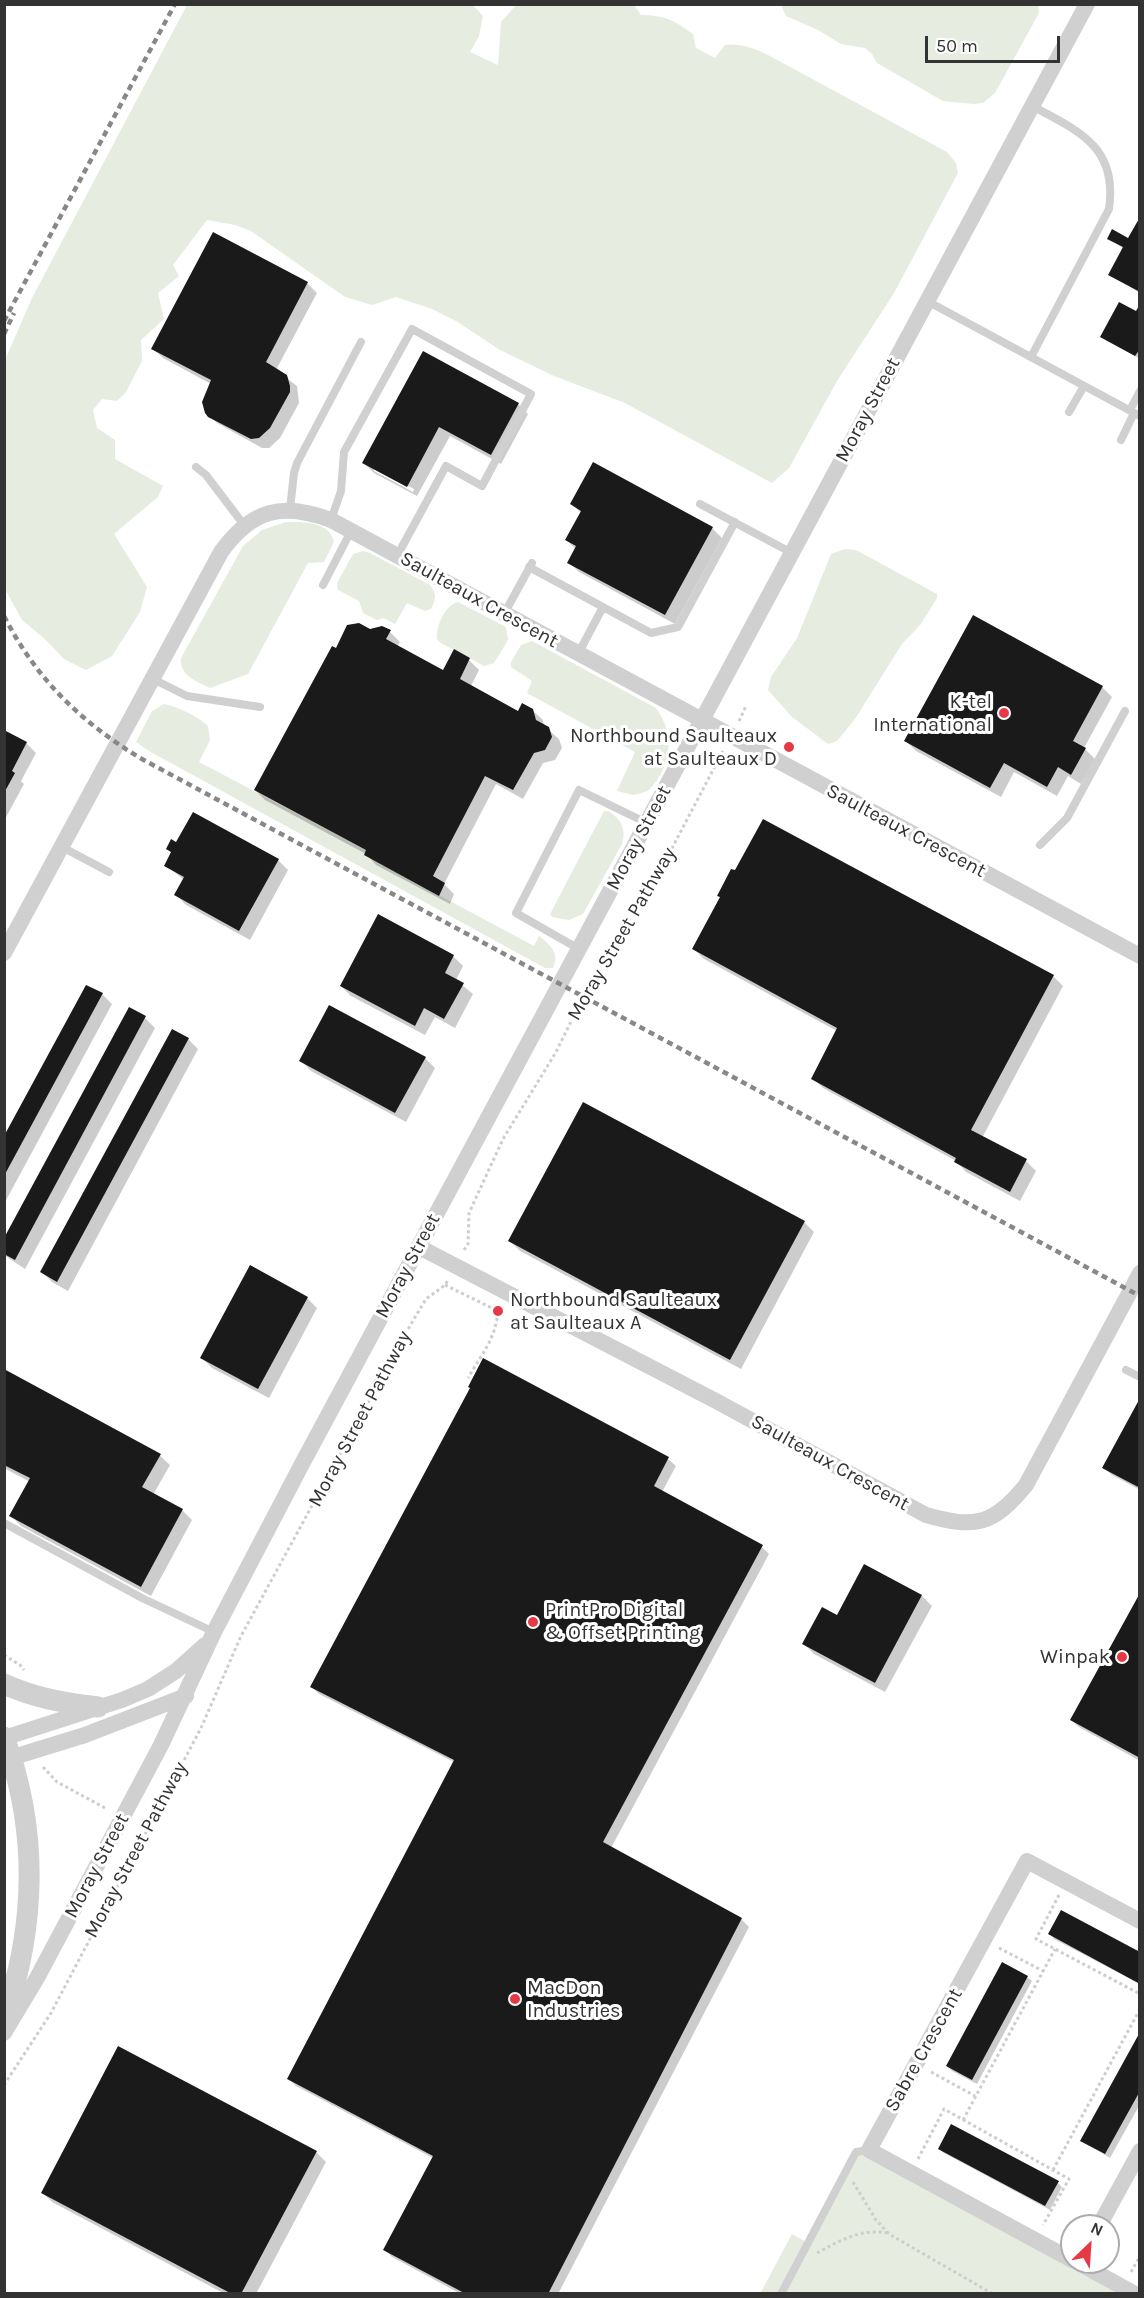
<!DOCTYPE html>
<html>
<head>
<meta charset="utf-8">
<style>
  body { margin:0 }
  #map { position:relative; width:1144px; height:2298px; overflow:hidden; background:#fff; font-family:Karla,sans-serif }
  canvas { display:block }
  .frame { position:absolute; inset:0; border:6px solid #333; pointer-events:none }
  .north { position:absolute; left:1060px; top:2214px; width:60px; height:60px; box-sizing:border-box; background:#fff; border:2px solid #adadad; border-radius:50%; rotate:25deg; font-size:16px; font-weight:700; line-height:24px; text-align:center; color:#333 }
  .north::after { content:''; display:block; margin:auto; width:21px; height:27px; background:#e63946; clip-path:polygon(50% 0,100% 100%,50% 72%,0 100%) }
  .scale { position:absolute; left:925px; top:36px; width:135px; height:27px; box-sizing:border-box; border:3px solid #333; border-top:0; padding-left:8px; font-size:18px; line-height:21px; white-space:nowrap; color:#333; -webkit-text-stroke:4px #fff; paint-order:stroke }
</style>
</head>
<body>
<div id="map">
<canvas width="1144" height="2298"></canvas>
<div class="frame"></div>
<div class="north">N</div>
<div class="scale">50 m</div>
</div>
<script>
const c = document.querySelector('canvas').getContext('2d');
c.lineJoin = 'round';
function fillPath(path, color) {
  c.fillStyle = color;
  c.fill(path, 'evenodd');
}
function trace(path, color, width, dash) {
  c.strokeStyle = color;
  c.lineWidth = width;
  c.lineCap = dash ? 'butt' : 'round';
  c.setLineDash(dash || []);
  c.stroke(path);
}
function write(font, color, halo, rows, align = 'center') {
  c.font = font + ' Karla,sans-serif';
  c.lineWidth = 6;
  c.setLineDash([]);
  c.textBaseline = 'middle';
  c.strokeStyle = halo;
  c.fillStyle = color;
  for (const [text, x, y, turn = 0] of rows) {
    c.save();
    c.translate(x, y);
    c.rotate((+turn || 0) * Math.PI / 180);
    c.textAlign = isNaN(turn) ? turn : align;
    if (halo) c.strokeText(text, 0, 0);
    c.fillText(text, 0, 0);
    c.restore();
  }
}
fillPath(new Path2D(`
  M1038,4L1039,13L995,93L983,103L974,104L943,101L877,63L872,54L865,48L841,44L818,30L786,16L781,5Z
  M187,5H473L483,16L479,36L470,52L498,65L501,22L516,5H634L641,15C665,15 675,21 693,34L696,48L715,58L725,45C742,43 755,49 770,56L947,152L956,163L958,173L894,293L837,381L789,468L772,483L625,403L554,376L500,350L456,321L432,309L396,297L372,305L345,297L251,231L235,225L207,220L173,265L179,276L158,293L164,319L141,340L142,361L126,392L117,401L102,399L93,410L97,428L115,440V459L163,486L158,497L114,534L147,587L140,612L112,656L86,670L64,659L46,640L22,620L5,589V360L32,298Z
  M286,522C304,522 329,521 334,542L324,562L308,563L248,674L210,688C197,681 179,676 181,658L243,546L262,530Z
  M845,549L856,550L937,594V598L921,624L902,644L855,719L837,741L828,744L792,717L768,690L771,677L797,638L831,554Z
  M363,551L370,553L430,585C437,594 436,599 431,609L425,611L407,603L395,624L384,618L377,620L363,613L359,601L338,590L337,583L353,554Z
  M458,602L506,627L508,640L494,663L484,666L441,643L437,639C436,626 445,605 458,602Z
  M532,641L656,708C676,735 671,768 648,791L633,795L617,791L635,752L527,693L532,681L511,667V662L521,645Z
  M164,704C179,707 197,716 208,726L210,740L199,762L366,850L364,855L534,946L539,936C550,944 560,954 553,968H545L149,751L136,742L152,711Z
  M604,811H608C620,818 627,829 622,844L583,914L569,920L552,917L550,914Z
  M869,2150L1135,2294H760L792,2234L808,2243L856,2152Z`), '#e6ecdf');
fillPath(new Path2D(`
  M1140,220V293L1110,274L1124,249L1108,238L1129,240Z
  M307,283L317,293L276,370L297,386L299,403L280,438L269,448H262L217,423L206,412L203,401L211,384L163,358L153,348Z
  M1140,307V359L1102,337L1136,313Z
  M423,353L518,404L528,414L501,464L450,436L417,496L374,473L364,463ZM374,468L414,489L413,492L374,471Z
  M572,504L712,528L722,538L675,624L579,572L569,562L576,549L566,540L581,513Z
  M381,627L390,632L400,642L397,647L444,672L455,651L469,660L479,670L471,686L519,713L532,710L543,720L544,726L559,739L562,748L555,760L543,763L523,799L496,784L444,884L454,894L450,904L376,865L366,854L265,800L255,790L336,650Z
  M1102,687L1112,697L1084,748L1095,759L1081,784L1068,776L1057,796L1014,772L1001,797L916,751L906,741Z
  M4,732L26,743L36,753L21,781L24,784L4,821Z
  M167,849L278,860L288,870L250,940L186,905L176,895L184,880L166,865L172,853Z
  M694,949L1053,976L1063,986L982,1138L1026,1161L1036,1171L1020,1201L966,1172L956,1161L823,1088L813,1078L837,1031L704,959Z
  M453,956L463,966L456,980L473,994L455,1028L435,1017L425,1035L351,996L341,986Z
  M102,994L112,1004L4,1204V1139Z
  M130,1009L145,1018L155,1028L25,1269L4,1255V1241Z
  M188,1039L198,1049L68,1291L52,1282L42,1272Z
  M425,1058L435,1068L406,1122L311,1071L301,1061Z
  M804,1222L814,1232L741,1369L520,1251L510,1241Z
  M307,1298L317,1308L269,1398L212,1368L202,1358Z
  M483,1360L668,1459L676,1466L662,1492L762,1547L769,1554L611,1848L741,1919L749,1927L558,2294H461L392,2257L385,2250L433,2158L296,2086L289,2079L454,1762L319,1694L312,1687L472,1389Z
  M4,1372L157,1453L170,1465L153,1495L182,1510L192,1520L151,1596L21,1526L11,1516L30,1482L4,1468Z
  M1140,1401V1490L1112,1475L1104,1468Z
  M865,1566L922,1596L932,1606L885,1692L814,1654L804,1644L837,1617Z
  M1140,1596V1761L1079,1727L1071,1720Z
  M1050,1934L1140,1954V1984L1054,1939Z
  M1027,1977L1032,1981L977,2084L952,2071L947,2066Z
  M1140,2037V2104L1110,2158L1082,2141Z
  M939,2149L1058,2183L1062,2187L1050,2210L944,2153Z
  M316,2152L326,2162L256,2294H225L52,2202L42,2192Z`), '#0003');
fillPath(new Path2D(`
  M1140,217V292L1108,275L1123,247L1107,239L1112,229L1128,238Z
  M213,232L308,282L266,362L287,375L290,386V392L270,428L259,438L251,439L208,417L205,413L202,402L211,380L151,349Z
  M1119,302L1136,311L1140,304V349L1135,356L1100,337Z
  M423,351L519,403L491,455L439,427L407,487L362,463Z
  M593,462L713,527L665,615L567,563L576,546L565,540L581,511L570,504Z
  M973,615L1103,686L1073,741L1086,748L1071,775L1058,767L1047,787L1004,763L990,788L904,741Z
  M359,623L370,629L382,626L391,630L386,639L443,670L454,649L470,658L460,679L518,711L522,703L533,709L536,720L549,727L552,737L545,750L534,753L513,790L485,776L433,876L445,883L439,896L364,855L366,850L254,790L332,646L336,648L347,625Z
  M4,730L27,742L12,771L15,773L4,793Z
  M193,812L279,859L239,931L174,895L184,877L164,866L171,852L166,849L171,839L176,842Z
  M763,819L1054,975L971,1130L1027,1159L1010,1192L954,1162L956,1158L811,1079L837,1028L692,949L720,897L717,896L731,869L735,870Z
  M378,914L454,955L445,973L464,983L444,1019L424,1008L415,1026L340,986Z
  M86,985L103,993L4,1176V1136Z
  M329,1005L426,1057L395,1113L299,1061Z
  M129,1007L146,1016L15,1260L4,1254V1238Z
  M172,1029L189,1038L57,1282L40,1272Z
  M583,1102L805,1221L730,1360L508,1241Z
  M250,1265L308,1297L258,1389L200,1358Z
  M483,1358L669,1457L654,1486L763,1545L603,1842L742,1918L548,2294H466L383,2250L433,2156L287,2079L454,1760L310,1687L470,1388L468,1387Z
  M4,1369L161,1454L142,1487L183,1509L141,1587L9,1516L30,1478L4,1465Z
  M1140,1398V1488L1102,1468Z
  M864,1564L922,1595L875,1683L802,1644L822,1607L837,1615Z
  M1140,1593V1758L1070,1720Z
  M1061,1910L1140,1952V1984L1048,1934Z
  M1002,1962L1028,1976L972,2080L946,2066Z
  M1140,2032V2091L1105,2154L1080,2141Z
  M118,2046L317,2151L241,2294H232L41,2193Z
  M951,2124L1059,2181L1045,2206L938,2149Z`), '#1a1a1a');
trace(new Path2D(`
  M739,721L746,706
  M464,1250L468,1244L469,1213L503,1139L556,1052L596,971L659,873L723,751
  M445,1285L498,1311C495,1341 482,1353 468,1378
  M4,1655L20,1665L24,1670
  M43,1767L57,1782L107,1809
  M1059,1895L1036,1939L1140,1994
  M999,1948L1043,1971
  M931,2072L975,2096
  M4,2085L51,2013L201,1728L241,1636L411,1324L426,1299L445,1285L448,1280
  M963,2120L1055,1949
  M918,2159L944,2109L1069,2179L1043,2225
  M1053,2170L1140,2009
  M853,2182L876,2220L889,2234L993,2294
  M817,2253C839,2241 862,2228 887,2233
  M1131,2272L1140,2256`), '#cdcdcd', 3, [3, 3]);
trace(new Path2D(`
  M927,301L1140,416
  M1031,357L1109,209C1118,147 1079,131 1032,106
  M1130,410L1140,391
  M1069,412L1084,386
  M1121,440L1134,413
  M196,467L206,475L244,525
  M700,504L792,553
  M290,509L294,473L297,463L361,342
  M331,520L341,491L344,452L412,329L531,394L482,486L446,466L397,556
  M529,567L651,633L678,627L735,522
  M323,585L351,531
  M504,614L532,563
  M578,654L603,607
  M153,679L187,696L260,707
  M1040,845L1067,818L1125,711
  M62,847L109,872
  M579,949L516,913L579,790L647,823
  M1126,1370L1140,1377
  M4,1523L142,1598L214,1632
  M781,2294L856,2152L869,2150`), '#d0d0d0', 8);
trace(new Path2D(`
  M4,953L221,552C252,509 282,502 331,520L1140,956
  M419,1247L716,1401L926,1515C976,1529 993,1525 1026,1485L1140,1273
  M4,1738L122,1700L148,1689L176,1671L205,1645
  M4,1760L85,1735L186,1696
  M4,2033L37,1978L161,1745L214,1632L303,1462L1087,4
  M1099,2226L1140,2151
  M1072,2260L869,2150L1027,1861L1140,1921
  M1077,2262L1135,2294`), '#d0d0d0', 16);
trace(new Path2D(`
  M4,1684C35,1698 64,1703 98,1707
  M4,1737C39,1830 36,1927 4,2019`), '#d0d0d0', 21);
trace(new Path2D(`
  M4,321L175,4
  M4,334L14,313
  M4,616C37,680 80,721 140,758L1140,1296`), '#888', 4.5, [6, 4.5]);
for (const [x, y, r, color] of [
  [1004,713,6,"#e63946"],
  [789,747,6,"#e63946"],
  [498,1311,6,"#e63946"],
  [533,1622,6,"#e63946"],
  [1122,1657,6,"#e63946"],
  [515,1999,6,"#e63946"]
]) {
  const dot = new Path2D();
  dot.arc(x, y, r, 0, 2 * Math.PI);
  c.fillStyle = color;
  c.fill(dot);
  trace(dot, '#fff', 2);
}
write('20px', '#333', '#fff', [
  ["Moray Street",868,410,-62],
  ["Saulteaux Crescent",479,600,29],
  ["Saulteaux Crescent",906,831,28],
  ["Moray Street",639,838,-62],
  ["Moray Street Pathway",622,934,-60],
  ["Moray Street",408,1266,-62],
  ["Moray Street Pathway",360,1419,-62],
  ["Saulteaux Crescent",830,1463,29],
  ["Moray Street Pathway",136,1850,-62],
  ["Moray Street",97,1866,-62],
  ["Sabre Crescent",924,2050,-61]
]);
write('20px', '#333', '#fff', [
  ["K-tel",992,702],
  ["International",992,725],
  ["Northbound Saulteaux",777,736],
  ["at Saulteaux D",777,759],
  ["Northbound Saulteaux",510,1300,"left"],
  ["at Saulteaux A",510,1323,"left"],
  ["PrintPro Digital",545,1610,"left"],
  ["& Offset Printing",545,1633,"left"],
  ["Winpak",1110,1657],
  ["MacDon",527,1988,"left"],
  ["Industries",527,2011,"left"]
], 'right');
</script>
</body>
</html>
